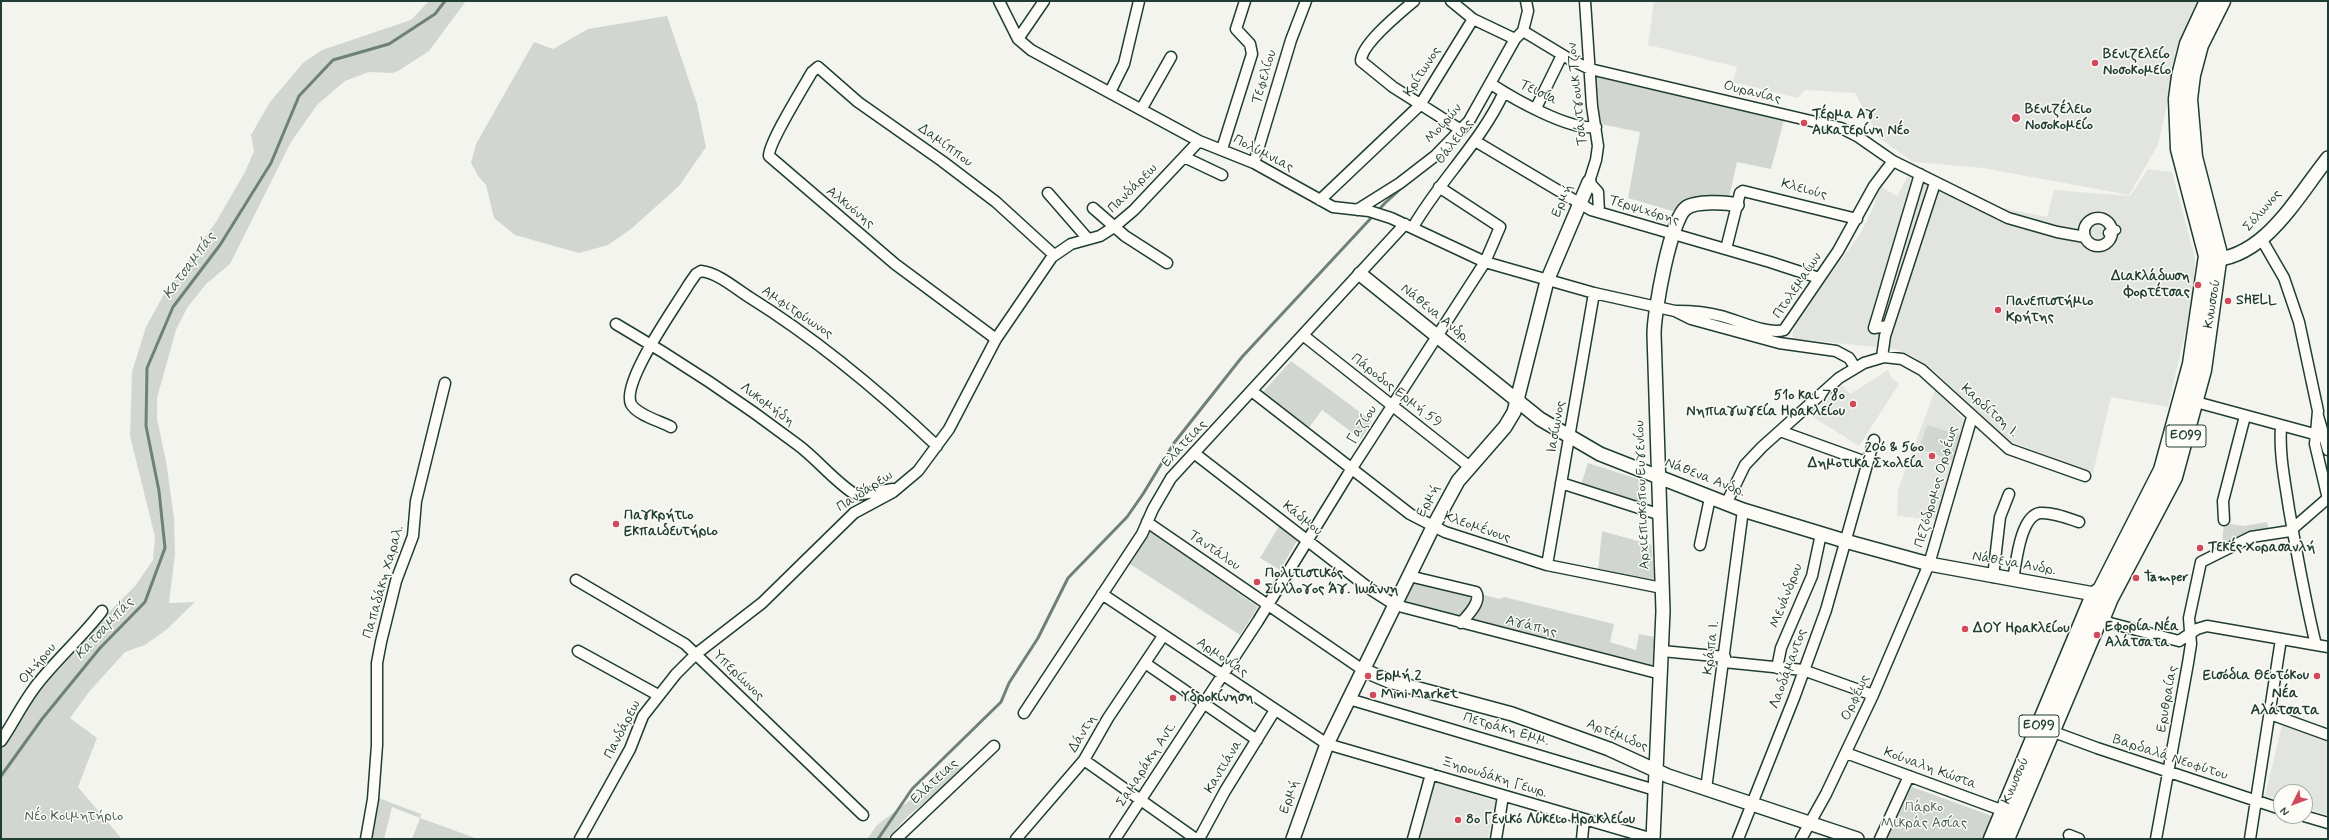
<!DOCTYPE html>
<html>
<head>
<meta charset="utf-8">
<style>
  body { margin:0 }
  #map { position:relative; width:2329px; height:840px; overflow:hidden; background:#f4f4ef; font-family:Mynerve,sans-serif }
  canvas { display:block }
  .frame { position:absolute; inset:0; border:2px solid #1f3d34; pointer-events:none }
  .north { position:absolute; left:2273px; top:784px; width:40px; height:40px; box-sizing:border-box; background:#fdfcf7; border:1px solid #a4b0a9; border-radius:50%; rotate:228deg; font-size:11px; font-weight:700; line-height:16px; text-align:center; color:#1f3d34 }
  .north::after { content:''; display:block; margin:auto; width:14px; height:18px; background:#d1495b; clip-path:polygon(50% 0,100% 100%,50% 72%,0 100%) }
</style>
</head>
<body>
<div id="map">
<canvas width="2329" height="840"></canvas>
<div class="frame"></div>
<div class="north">N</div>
</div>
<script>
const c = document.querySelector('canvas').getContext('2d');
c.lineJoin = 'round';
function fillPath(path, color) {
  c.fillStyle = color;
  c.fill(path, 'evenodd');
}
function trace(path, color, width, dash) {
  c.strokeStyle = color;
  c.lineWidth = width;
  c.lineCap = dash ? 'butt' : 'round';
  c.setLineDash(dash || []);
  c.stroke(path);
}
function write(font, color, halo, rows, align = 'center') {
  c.font = font + ' Mynerve,sans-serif';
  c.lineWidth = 3;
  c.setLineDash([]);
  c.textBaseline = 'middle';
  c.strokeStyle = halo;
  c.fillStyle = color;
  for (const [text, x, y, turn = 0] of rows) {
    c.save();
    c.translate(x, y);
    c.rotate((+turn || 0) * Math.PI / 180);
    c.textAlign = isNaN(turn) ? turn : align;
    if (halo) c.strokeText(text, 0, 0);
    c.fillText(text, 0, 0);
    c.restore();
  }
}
fillPath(new Path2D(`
  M1654,1H2199L2182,37L2158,145L2129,195L1983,168L1913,162L1879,138L1855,93L1805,90L1798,98L1733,82L1737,67L1648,45Z
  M2148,169L2172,172L2195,258L2193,298L2168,407L2111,397L2093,473L2007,440L1936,373L1914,357L1895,349L1807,340L1795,342L1792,334L1796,322L1860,234L1873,208L1880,186L1897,196L1909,174L1992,206L2047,217L2054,190L2130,196Z
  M1888,370L1891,377L1899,384L1859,446L1810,415L1842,385L1850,394Z
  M1935,390L1965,421L1937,520L1897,516L1898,490Z
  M2282,725L2328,742V815L2305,808V792H2281V800L2265,796Z
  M1435,782L1496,801L1488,839H1419Z`), '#e2e5df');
fillPath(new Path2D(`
  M429,1H466L429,51L398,71L392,73L369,72L345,81L317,105L291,142L230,264L206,284L187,308L176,330L157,398V419L166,461L174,518L175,554L169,603L195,602L166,630L145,645L125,652L89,692L70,718L97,738L78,787L122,839H1V746L42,686L103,618L135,586L153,560L155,537L130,436L132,372L146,327L164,294L216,222L245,172L254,151L251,135L270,102L303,63L322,50L411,20Z
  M667,16L697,104L706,147L679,186L631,229L608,245L579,253L515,235L494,218L486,185L478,176L471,163L476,144L534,42L553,49L588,29Z
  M1596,77L1641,85L1784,120L1771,169L1737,162L1729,197L1680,203L1676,212L1628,198L1640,132L1600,124Z
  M1291,361L1372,421L1361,439L1322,410L1308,429L1262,393Z
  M1927,425L1960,435L1952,460L1919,449Z
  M1588,463L1641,480L1645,486L1646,504L1581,485Z
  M2267,522L2269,531L2224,546L2222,544L2224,523L2244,526Z
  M1279,526L1297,541L1280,570L1260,558Z
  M1151,531L1258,607L1240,635L1130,564Z
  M1602,531L1652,545L1654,578L1652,580L1598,571Z
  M1416,578L1500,599L1504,597L1614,624L1610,642L1636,650L1639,634L1655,637L1652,666L1404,605Z
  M949,763L966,768L907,817L887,839H867L877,825L913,798Z
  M1912,787L1992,816L1983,839L1887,838Z
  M376,797L421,814L420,818L478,839H412L420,818L392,807L384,839H369Z`), '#d1d6d1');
trace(new Path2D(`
  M1,776L42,719L100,648L145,602L165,548L159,491L146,426L147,368L173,307L220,245L271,163L299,96L333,60L389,44L435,14L445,1
  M878,839L912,789L1001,702L1009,683L1038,638L1068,578L1127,517L1143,494L1174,443L1242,357L1385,203L1406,184`), '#6e8179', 3);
const pedestrian = new Path2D(`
  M2108,233L2116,230`);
const minor = new Path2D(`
  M999,1L1018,39L1031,50L1199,141L1254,163L1333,207L1369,211L1391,218L1485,262L1594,293L1675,311L1691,319L1779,343L1836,351L1849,358L1855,367
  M1414,1C1401,12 1361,44 1361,61L1393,87L1461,130
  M1451,1L1473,19L1515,39
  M1526,1L1528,11L1523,31L1571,60L1590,69L1841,128L1857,136L1893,161L2008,218L2057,232L2085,237
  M1585,1L1592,106L1598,146L1596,160L1589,182L1598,192L1599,212
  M1018,39L1044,1
  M1491,84C1514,99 1570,131 1596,127
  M1110,92L1124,64L1139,1
  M1142,108L1171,57
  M1536,108L1562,55
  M1475,141L1591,210L1770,262L1819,278
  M1222,149L1252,54L1250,44L1236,29L1245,1
  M1184,157L1222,175
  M1254,163L1291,40L1306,1
  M1048,193L1088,239
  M1320,200L1420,105L1473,19
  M1093,208L1125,236L1167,263
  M1357,210L1400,183L1435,156L1469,121L1515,39L1523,31
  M2084 232a14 14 0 1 1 28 0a14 14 0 1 1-28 0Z
  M1413,227C1440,180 1481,142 1504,92
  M2262,240L2284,278L2299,322L2318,411L2315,444L2328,499
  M1726,249L1740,193L1743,191L1857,219
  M1677,311C1692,311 1706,312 1721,316C1737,320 1768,335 1784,330L1838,251L1874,186L1893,161
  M616,324C680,361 740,401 798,445C818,460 835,482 856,495L893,489
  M1888,326L1874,328L1920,174
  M1304,336L1470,467
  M996,339L895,264L769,156C768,144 804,86 812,72L818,67L858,102L942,161L996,202L1054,255
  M1882,357L1885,336L1935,183
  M1253,392L1410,514L1445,532L1547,565L1662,588
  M2196,402L2314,434
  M2318,416L2328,450
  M671,427C660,421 637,415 631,404C621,382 676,306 689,284L696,274L701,271C718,273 735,288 749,297C818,340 879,391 937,446
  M2281,427C2279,454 2285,482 2289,509C2297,555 2305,600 2316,645
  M1780,431L1866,462
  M1194,453L1370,589L1395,605L1661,674
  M1561,483L1658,514
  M1726,504L1745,465L1762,447L1839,378L1864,363L1884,357L1902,359L1922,370L2009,449L2085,476
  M2224,520L2223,501L2245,416
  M1147,522L1363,670
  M1700,545L1710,498
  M1547,565L1594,293
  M1409,576L1476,592C1482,602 1467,616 1461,623
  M1993,577L2000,517L2009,494
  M576,580L685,644L863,815
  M2013,580C2016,564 2020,516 2040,513C2053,512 2067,518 2079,522
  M1102,594L1327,744L1653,839
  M2100,618L2110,623L2179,641L2197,629L2207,626L2328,647
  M578,651L658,695
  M1662,651L1725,657
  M1724,662L1803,670L1873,695
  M1145,663L1257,740
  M1777,668L1781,648L1812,576L1821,534
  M1349,699L1655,790
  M1024,713L1142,534L1153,509L1171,478L1405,224
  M2270,714L2328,735
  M2051,731L2097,748L2281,809
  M1,741C14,722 24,700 39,682C59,657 83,636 102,611
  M1846,753L2004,811
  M1084,760L1196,839
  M1706,789L1743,510
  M2304,816L2328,823
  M2069,835L2079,839
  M366,839L373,799L377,745V663L381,642L396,581L413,536L416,501L445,383
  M580,839L630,749L643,716L676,674L696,654L762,603L854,513L893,492L918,471L949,429L996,339L1052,257L1071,244L1100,236L1114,227L1134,210L1199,141
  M896,839L994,746
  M1016,839L1084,760L1108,718L1163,636
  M1115,839L1258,621L1352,468L1485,262L1500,227L1439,187
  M1199,839L1225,791L1275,710
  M1413,839L1431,774
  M1496,839L1503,796
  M1582,839L1584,819
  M1738,839L1794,698L1826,610L1874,440
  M1801,839L1826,794L1873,695L1929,564L1972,417
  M1880,839L1909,776
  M2156,839L2188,663L2191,644L2189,618L2201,562L2251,537L2290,531L2328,498
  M2250,839L2281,639`);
const tertiary = new Path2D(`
  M2208,260C2264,260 2296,198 2328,158
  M1360,274L1540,419L1600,454L1743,510L1845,541L1929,564L2094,594
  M1363,670L1389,681L1512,714L1609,749L1668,776L1857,839
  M1293,839L1327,744L1433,527L1458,481L1505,427L1514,412L1547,281L1589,182
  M1653,839L1663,611L1654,334C1654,313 1670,220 1686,208C1695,201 1727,202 1737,205`);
const primary = new Path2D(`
  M2101,590L2162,470L2191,364L2207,256L2179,149L2177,99L2180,76L2188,44L2208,1
  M1992,839L2094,595L2101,590L2108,594
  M2006,839L2099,619L2103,615L2110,598L2174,477L2203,370L2219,254L2194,157L2189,99L2192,75L2200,45L2222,1`);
trace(pedestrian, '#1f3d34', 11);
trace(minor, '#1f3d34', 13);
trace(tertiary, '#1f3d34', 16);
trace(primary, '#1f3d34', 19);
trace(pedestrian, '#fdfcf7', 8);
trace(minor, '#fdfcf7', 10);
trace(tertiary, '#fdfcf7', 13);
trace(primary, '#fdfcf7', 16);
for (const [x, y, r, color] of [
  [2095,63,4,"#d1495b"],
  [2016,118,5,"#d1495b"],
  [1804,123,4,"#d1495b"],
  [2198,285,4,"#d1495b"],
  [2228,301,4,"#d1495b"],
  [1998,310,4,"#d1495b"],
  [1853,404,4,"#d1495b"],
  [1932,456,4,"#d1495b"],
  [616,524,4,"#d1495b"],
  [2200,548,4,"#d1495b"],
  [2136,578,4,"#d1495b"],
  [1257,582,4,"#d1495b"],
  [1965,629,4,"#d1495b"],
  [2097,635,4,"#d1495b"],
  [1368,676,4,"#d1495b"],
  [2317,676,4,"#d1495b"],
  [1373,695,4,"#d1495b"],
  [1173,698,4,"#d1495b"],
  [1458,820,4,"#d1495b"]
]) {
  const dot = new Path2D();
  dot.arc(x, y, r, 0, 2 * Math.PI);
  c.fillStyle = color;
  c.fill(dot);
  trace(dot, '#fdfcf7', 1.5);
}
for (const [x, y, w] of [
  [2186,436,40],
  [2039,726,40]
]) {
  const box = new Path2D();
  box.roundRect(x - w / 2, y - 11, w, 22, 3);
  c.fillStyle = '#fdfcf7';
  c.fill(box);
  trace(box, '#1f3d34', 1);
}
write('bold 13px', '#1f3d34', null, [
  ["ΕΟ99",2186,436],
  ["ΕΟ99",2039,726]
]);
write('bold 14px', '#1f3d34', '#fdfcf7', [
  ["Βενιζελείο",2103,55],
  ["Νοσοκομείο",2103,71],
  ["Βενιζέλειο",2025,110],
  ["Νοσοκομείο",2025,126],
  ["Τέρμα Αγ.",1812,115],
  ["Αικατερίνη Νέο",1812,131],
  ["Διακλάδωση",2190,277,"right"],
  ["Φορτέτσας",2190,293,"right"],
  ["SHELL",2236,301],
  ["Πανεπιστήμιο",2006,302],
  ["Κρήτης",2006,318],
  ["51ο και 78ο",1845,396,"right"],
  ["Νηπιαγωγεία Ηρακλείου",1845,412,"right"],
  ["20ό & 56ο",1924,448,"right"],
  ["Δημοτικά Σχολεία",1924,464,"right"],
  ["Παγκρήτιο",624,516],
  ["Εκπαιδευτήριο",624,532],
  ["Τεκές Χορασανλή",2208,548],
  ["Πολιτιστικός",1265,574],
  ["Σύλλογος Άγ. Ιωάννη",1265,590],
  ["Tamper",2144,578],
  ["Εφορία Νέα",2105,627],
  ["Αλάτσατα",2105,643],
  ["ΔΟΥ Ηρακλείου",1973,629],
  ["Ερμή 2",1376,676],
  ["Εισόδια Θεοτόκου",2309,676,"right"],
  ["Mini Market",1381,695],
  ["Υδροκίνηση",1181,698],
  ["8ο Γενικό Λύκειο Ηρακλείου",1466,820]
], 'left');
write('14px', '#1f3d34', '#fdfcf7', [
  ["Κρίτωνος",1423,72,-57],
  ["Τεφελίου",1265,77,-73],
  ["Τεισία",1538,93,26],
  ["Ουρανίας",1752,93,14],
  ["Τσάντγουικ Τζον",1578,94,-96],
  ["Μοιρών",1444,124,-48],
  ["Θάλειας",1455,142,-53],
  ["Δαμίππου",945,146,36],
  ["Πολύμνιας",1263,154,27],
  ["Πανδάρεω",1133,189,-45],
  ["Κλειούς",1804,190,15],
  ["Ερμή",1563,201,-67],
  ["Αλκυόνης",850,208,39],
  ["Τερψιχόρης",1644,211,17],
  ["Σόλωνος",2263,211,-49],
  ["Πτολεμαίων",1798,286,-56],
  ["Κνωσσού",2213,304,-81],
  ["Αμφιτρύωνος",797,313,34],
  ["Νάθενα Ανδρ.",1435,314,39],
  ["Πάροδος Ερμή 59",1396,391,38],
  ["Λυκομήδη",767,405,36],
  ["Καρδίτση Ι.",1989,411,42],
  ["Γαζίου",1363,425,-57],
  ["Ιασίωνος",1557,427,-80],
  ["Ελάτειας",1185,444,-47],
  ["Νάθενα Ανδρ.",1705,478,21],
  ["Πεζόδρομος Ορφέως",1937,487,-74],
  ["Πανδάρεω",865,492,-33],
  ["Αρχιεπισκόπου Ευγενίου",1643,495,-92],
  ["Ερμή",1429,501,-62],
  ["Κάδμου",1302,519,38],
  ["Κλεομένους",1477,528,19],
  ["Ταντάλου",1214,551,35],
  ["Νάθενα Ανδρ.",2014,564,10],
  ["Παπαδάκη Χαραλ.",384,582,-74],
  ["Μενάνδρου",1787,596,-69],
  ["Αγάπης",1531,627,14],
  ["Κράπα Ι.",1712,648,-83],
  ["Αρμονίας",1222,658,34],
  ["Ομήρου",38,664,-49],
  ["Λαοδάμαντος",1789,669,-70],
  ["Υπερίωνος",738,676,44],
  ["Ορφέως",1856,698,-65],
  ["Ερυθραίας",2168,699,-80],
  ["Πανδάρεω",623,730,-63],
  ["Πετράκη Εμμ.",1506,730,16],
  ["Δάντη",1083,734,-59],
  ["Αρτέμιδος",1617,736,22],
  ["Βαρδαλά Νεοφύτου",2170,758,18],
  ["Σαμαράκη Αντ.",1147,765,-57],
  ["Καντιάνα",1224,767,-59],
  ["Κούναλη Κώστα",1930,769,20],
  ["Ξηρουδάκη Γεωρ.",1494,778,17],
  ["Κνωσσού",2016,781,-67],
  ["Ελάτειας",935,782,-43],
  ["Ερμή",1290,797,-71]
]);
write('14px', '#435c53', '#fdfcf7', [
  ["Πάρκο",1924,808],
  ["Μικράς Ασίας",1924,824],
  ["Νέο Κοιμητήριο",74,817]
]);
write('italic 15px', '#475f56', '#fdfcf7', [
  ["Κατσαμπάς",190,266,-54],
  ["Κατσαμπάς",105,629,-47]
]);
write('bold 15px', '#1f3d34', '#fdfcf7', [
  ["Νέα",2285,694],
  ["Αλάτσατα",2285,711]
]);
</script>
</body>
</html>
